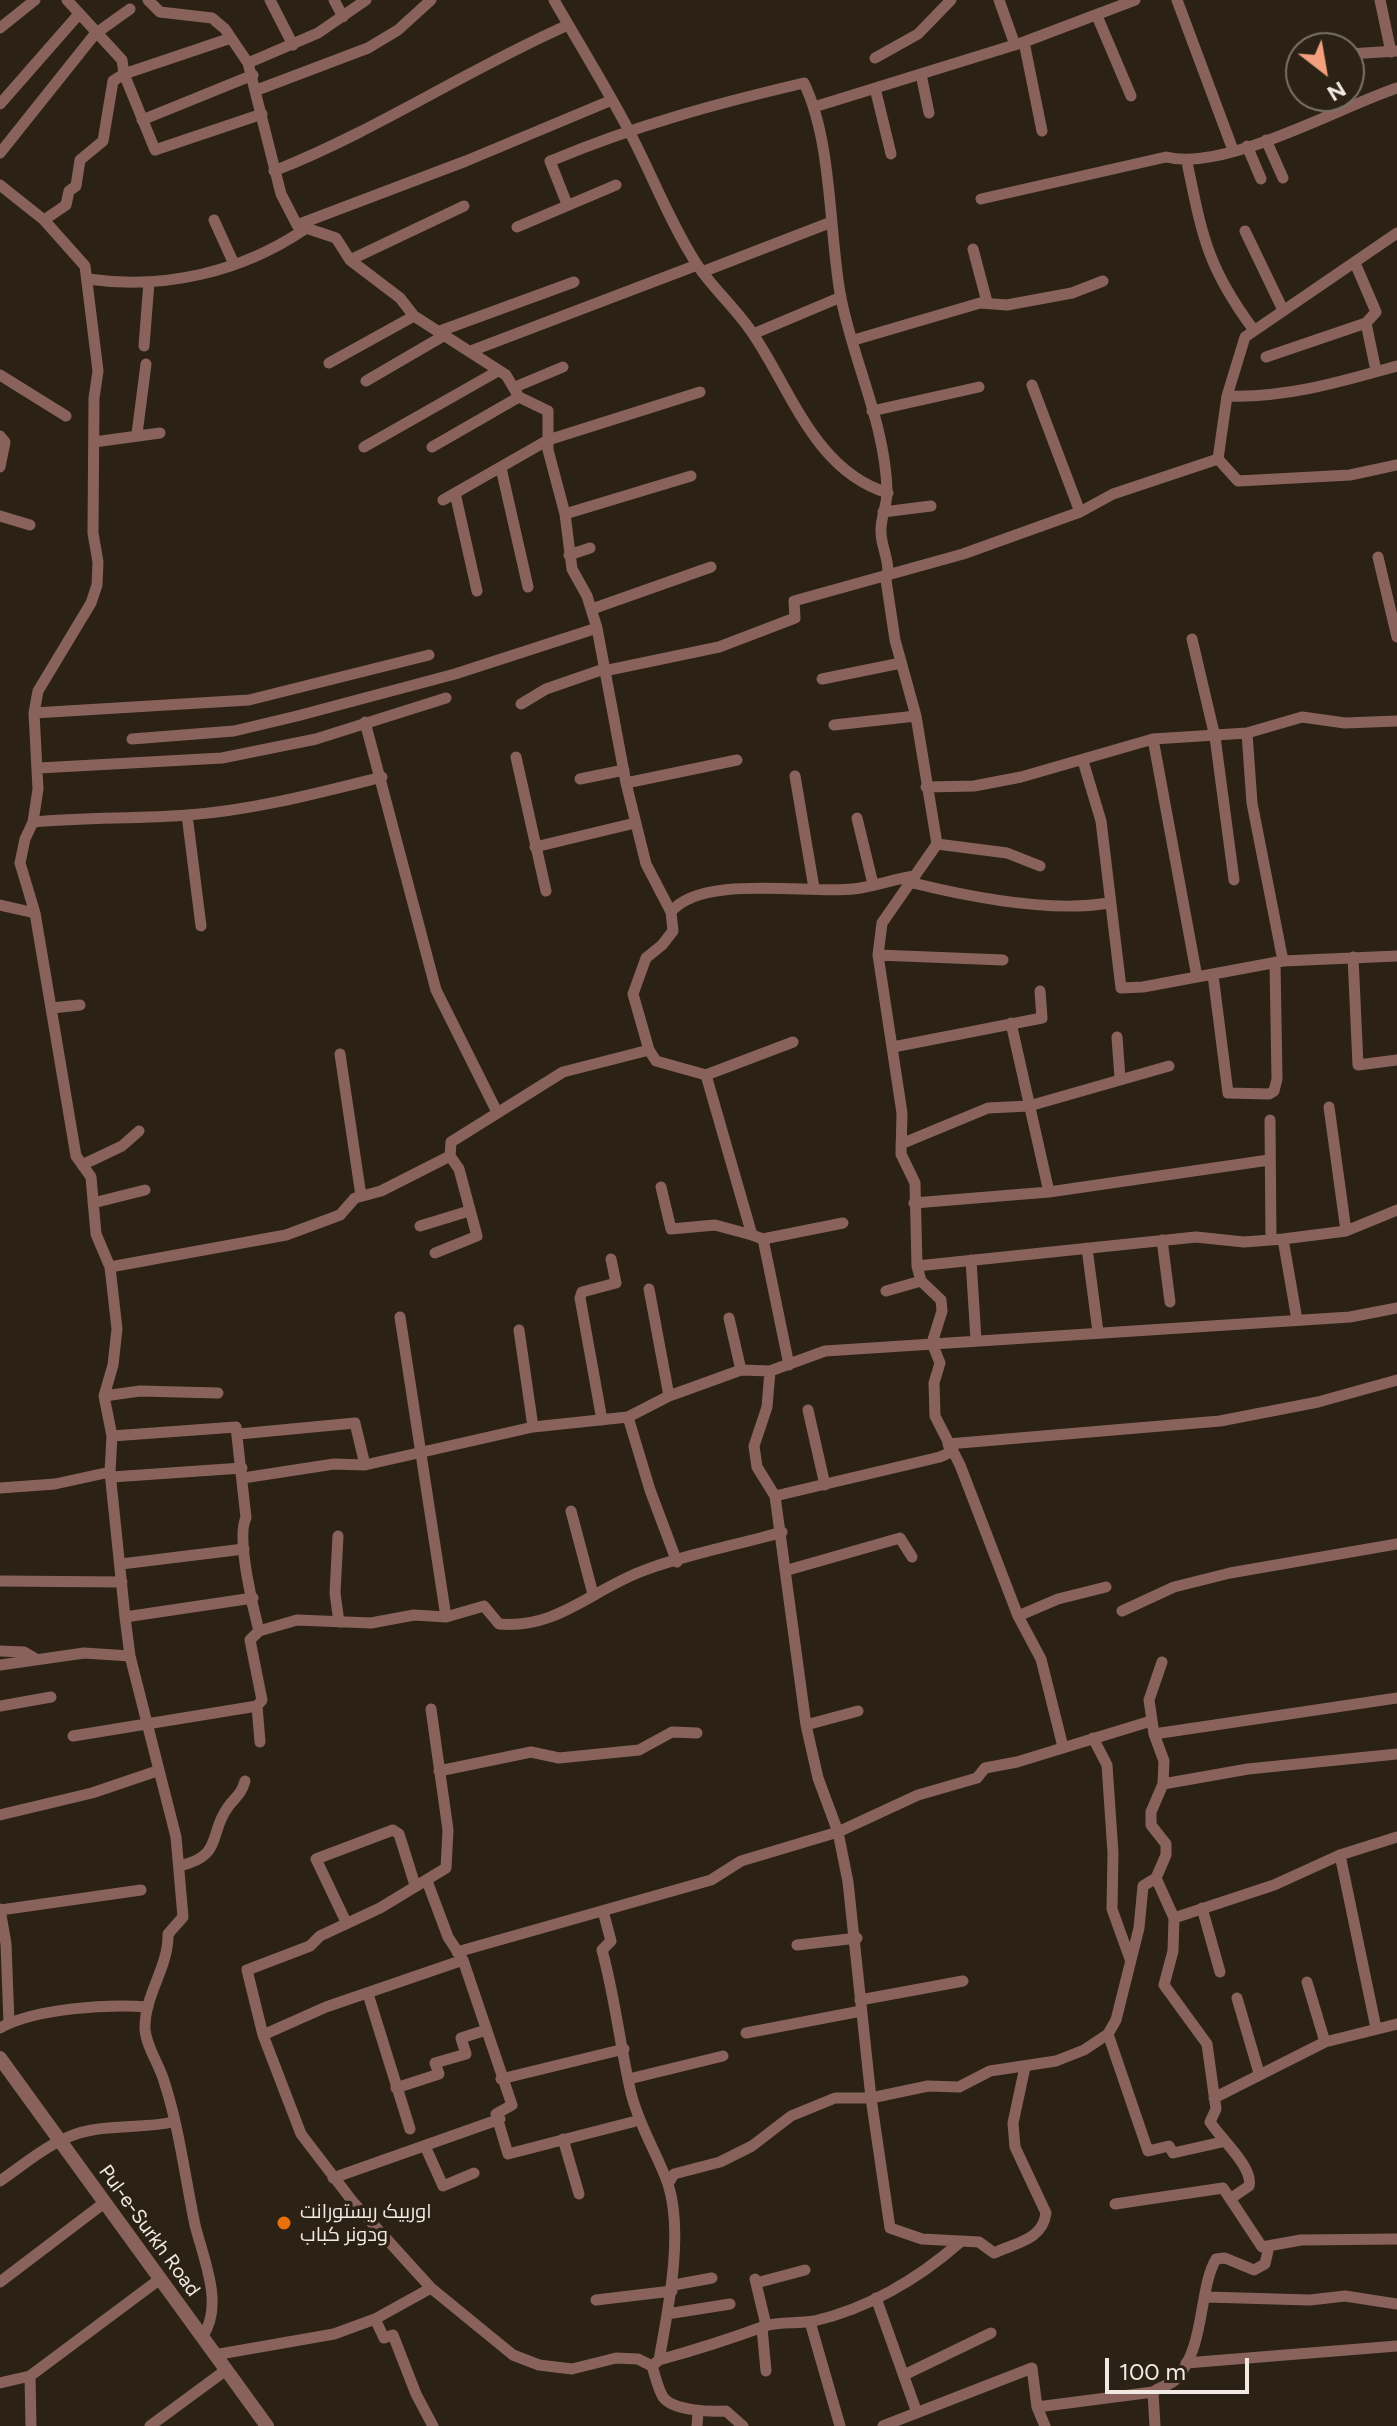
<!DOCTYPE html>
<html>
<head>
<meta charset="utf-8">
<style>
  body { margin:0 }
  #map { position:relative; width:1397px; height:2426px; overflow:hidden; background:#2b2215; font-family:Figtree,sans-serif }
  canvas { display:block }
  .north { position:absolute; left:1285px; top:32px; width:80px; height:80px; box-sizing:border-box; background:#2b2215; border:2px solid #7a7267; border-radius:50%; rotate:149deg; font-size:22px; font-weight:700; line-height:32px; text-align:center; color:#f1eae2 }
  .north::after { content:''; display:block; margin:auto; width:28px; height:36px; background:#f2a07f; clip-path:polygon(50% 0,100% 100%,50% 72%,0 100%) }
  .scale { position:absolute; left:1105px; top:2358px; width:144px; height:36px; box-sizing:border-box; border:4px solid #f1eae2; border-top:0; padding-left:10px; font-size:24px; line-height:28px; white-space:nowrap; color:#f1eae2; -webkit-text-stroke:6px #2b2215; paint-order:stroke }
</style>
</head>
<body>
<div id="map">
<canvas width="1397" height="2426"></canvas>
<div class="north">N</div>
<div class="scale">100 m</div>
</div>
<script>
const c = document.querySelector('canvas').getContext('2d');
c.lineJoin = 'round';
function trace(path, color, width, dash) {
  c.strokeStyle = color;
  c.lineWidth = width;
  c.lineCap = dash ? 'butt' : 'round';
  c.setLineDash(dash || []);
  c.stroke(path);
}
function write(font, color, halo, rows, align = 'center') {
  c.font = font + ' Figtree,Cairo,sans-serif';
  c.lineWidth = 7;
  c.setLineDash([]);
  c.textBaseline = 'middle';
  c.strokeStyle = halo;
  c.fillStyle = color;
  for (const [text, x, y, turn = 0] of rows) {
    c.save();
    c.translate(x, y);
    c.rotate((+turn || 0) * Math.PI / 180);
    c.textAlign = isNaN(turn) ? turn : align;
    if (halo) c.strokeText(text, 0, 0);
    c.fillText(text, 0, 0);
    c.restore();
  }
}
trace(new Path2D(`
  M67,0L122,60L124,74L155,150L262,114
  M148,0L160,12L212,18L225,29L248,63L281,194L297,225L336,238L350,260L400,298L414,316L506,375L519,397L548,411V450L565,514L572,569L587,596L597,628L626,783L646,864L671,912L673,931L662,945L646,958L633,994L649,1050L656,1061L706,1075L752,1235L763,1239L843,1223
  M270,0L293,45
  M334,0L343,17
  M554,0C578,42 604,84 627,127C651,172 668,219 696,263C712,288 736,308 753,334C791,390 815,471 888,493
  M999,0L1015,45
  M1177,0L1233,150
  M1380,0L1391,52
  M1097,16L1131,96
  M0,28L35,0
  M1024,42L1042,131
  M1349,54L1396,51
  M875,58L918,34L951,0
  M248,63L318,33L366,0
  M921,74L929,113
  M875,88L891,154
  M257,90L368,48L398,30L431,0
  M0,104L79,14
  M814,107L1024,42L1135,0
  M142,120L253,75
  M1266,140L1283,178
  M1247,146L1261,179
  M0,153L95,34L130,9
  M1187,162C1202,235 1207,267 1253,329
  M274,171C376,131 468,69 568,25
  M0,185L44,220L85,266L98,371L94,398L93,533L98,562L97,585L91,603L38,691L34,713L38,789L33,822L25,839L20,863L35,913L76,1156L91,1177L96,1234L110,1267L117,1329L113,1365L104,1396L112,1436L110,1472L125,1617L130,1656L176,1837L183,1917L168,1934C169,1967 144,1995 145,2029C146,2046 159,2064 164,2081C179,2127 185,2177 195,2225C203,2258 225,2306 202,2337
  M981,199L1166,157C1225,172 1337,108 1397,88
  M567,204L550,161L553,160C634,126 718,103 804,83C832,141 829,229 840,293C852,359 885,422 887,490C888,504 880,518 881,532C881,548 892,564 886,580L895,640L916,716L937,844L882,923L878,955L902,1113L901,1154L915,1183L917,1266L921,1281L941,1300L942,1311L932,1343L940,1363L934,1383L935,1416L960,1465L1018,1616L1041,1659L1063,1747
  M44,220L66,205L69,191L76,186L80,160L103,141L113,81L124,74L231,38
  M214,220L234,264
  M297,225L466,161L612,100
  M517,227L616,185
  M1245,231L1283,310
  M1397,233L1245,337L1227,396L1218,459L1238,481L1350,475L1397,465
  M973,249L987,302
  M350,260L464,206
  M702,272L829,223
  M88,279C164,290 242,272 305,229
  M1366,323L1376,371
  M440,331L574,282
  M753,334L841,297
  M854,340L980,303L1007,305L1072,293L1103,281
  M144,346L149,282
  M471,351L697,265
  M1266,357L1366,323L1376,312L1355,263
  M329,363L414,316
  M0,375L66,416
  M366,381L445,335
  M1032,385L1080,512
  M515,387L563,367
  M1227,396C1287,398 1340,382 1397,366
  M872,411L979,387
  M137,434L146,364
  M0,436L5,442L0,467
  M94,442L160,433
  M364,447L498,371
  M432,447L519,397
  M501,468L528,587
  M455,493L477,591
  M443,500L548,440L700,392
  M883,512L931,506
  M565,514L691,476
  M0,516L30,525
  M569,555L590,548
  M1378,557L1397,637
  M592,609L711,567
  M1192,639L1215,737L1234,880
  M604,671L719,647L795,618L794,601L963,554L1080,512L1113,494L1218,459
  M822,679L901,663
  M521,704L546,689L604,669
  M34,713L249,700L429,655
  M365,722L436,990L497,1112
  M834,725L916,716
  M1247,733L1252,803L1283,961
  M132,739L234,731L297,716L455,674L597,628
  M1153,739L1197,977
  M516,757L546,891
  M1083,761L1101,821L1121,988L1143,987L1283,961L1397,956
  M39,768L222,758L316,739L446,698
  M795,776L814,888
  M580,779L624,770
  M626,783L737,760
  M926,787L974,786L1021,777L1153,739L1247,733L1302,717L1345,723L1397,721
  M187,815L201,926
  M857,818L873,884
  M33,822C85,817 136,819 188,815C254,810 318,793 382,777
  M937,844L1007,853L1040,866
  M535,847L635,823
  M913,883C970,897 1051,913 1108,903
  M0,905L35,913
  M671,912C701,874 808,894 853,889C873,887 894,879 914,876
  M878,955L1003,960
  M1353,957L1358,1065L1397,1060
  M1213,975L1228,1093L1269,1094L1274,1091L1277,1079L1275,962
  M52,1008L80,1005
  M1011,1023L1049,1192
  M1117,1037L1120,1078
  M893,1047L1042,1018L1040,991
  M340,1054L361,1196
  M706,1075L793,1042
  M1329,1107L1346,1231
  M1270,1120L1271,1240
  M901,1144L988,1108L1029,1106L1169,1066
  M82,1165L122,1146L139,1131
  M661,1187L671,1229L715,1225L752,1235
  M93,1203L145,1190
  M914,1203L1049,1192L1269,1160
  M420,1226L469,1211
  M763,1239L789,1365
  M1283,1239L1297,1320
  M1162,1240L1170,1302
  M1087,1248L1098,1332
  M435,1253L477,1236L459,1169L450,1156
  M971,1260L976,1340
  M917,1266L1196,1237L1244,1242L1283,1239L1346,1231L1397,1210
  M110,1267L286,1235L340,1215L355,1198L381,1191L450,1156L451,1142L563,1072L649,1050
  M649,1289L669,1396
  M886,1291L921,1281
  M400,1317L446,1617
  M729,1318L741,1370
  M519,1330L533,1427
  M770,1371L767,1407L754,1446L757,1467L775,1496L806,1725L818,1778L838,1832L848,1882L871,2098L890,2228L922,2239L979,2242L994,2253C1015,2243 1043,2240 1046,2213L1015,2147L1013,2123L1025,2067
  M104,1396L140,1391L218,1393
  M808,1410L825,1485
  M628,1417L650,1490L677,1562
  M602,1420L580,1298L582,1292L616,1283L611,1259
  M239,1434L355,1423L365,1465
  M112,1436L236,1427L246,1518C236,1536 253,1609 259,1631
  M112,1477L242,1468
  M243,1478L334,1464L365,1465L533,1427L628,1417L669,1396L741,1370L770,1371L825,1351L1350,1317L1397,1308
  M0,1488L55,1484L110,1472
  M775,1496L940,1457L951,1452L948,1444L1220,1421L1318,1402L1397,1380
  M571,1511L593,1594
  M338,1536L335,1593L339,1622
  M121,1564L244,1549
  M788,1570L900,1538L912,1557
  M0,1581L122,1582
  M1122,1611L1174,1587L1230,1573L1397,1544
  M1018,1616L1058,1599L1106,1587
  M125,1617L253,1598
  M0,1651L24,1652L36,1659
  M1162,1662L1149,1700L1154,1734L1164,1761L1163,1784L1151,1812V1825L1166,1844V1855L1156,1878L1174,1918L1173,1951L1164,1985L1207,2044L1216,2109L1210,2122C1221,2139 1254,2168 1249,2186L1230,2199
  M0,1665L84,1653L130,1656
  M0,1706L51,1697
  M431,1709L448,1830L446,1868L380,1908L320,1936L310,1946L247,1970L263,2035L301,2134L353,2202L431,2288L513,2355L539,2365L572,2369L616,2358L638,2359L652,2366C655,2375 658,2389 663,2397C673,2411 711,2412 726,2411L743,2426
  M806,1725L858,1711
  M1154,1734L1397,1698
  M73,1736L257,1706
  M1093,1738L1107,1765L1113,1853L1112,1909L1130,1959
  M260,1742L257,1706L262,1700L250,1640L259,1631L297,1620L371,1623L414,1615L446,1617L484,1606L499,1624C556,1629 589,1592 640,1572C682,1555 738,1545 782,1532
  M439,1771L531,1752L559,1758L639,1750L672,1732L697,1733
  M1163,1784L1248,1769L1397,1754
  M0,1815L92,1793L157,1771
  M1340,1855L1376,2028
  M179,1866C224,1856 208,1834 228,1807C236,1796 241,1795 245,1781
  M427,1881L448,1937L463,1960L512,2105L496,2114L508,2154L640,2120
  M1202,1908L1220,1972
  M0,1909L6,1944L9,2023
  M0,1910L141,1890
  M603,1911L611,1941L602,1950C615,1997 620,2046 631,2093C639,2126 657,2153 668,2184C684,2233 668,2310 659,2360L652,2366
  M1174,1918L1274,1885L1340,1855L1397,1837
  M346,1922L316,1859L393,1830L399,1834L415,1885
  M797,1945L857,1938
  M457,1952L711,1880L741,1861L838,1832L918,1795L977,1778L985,1768L1017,1762L1151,1721
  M1307,1982L1325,2042
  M368,1994L410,2129
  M1237,1998L1259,2073
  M860,2000L963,1981
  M0,2028C36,2008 108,2004 148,2007
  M746,2033L861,2011
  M1108,2034L1148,2151L1169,2146L1173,2153L1222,2142
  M263,2035L326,2007L463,1960
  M501,2079L624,2049
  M629,2079L723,2056
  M396,2088L439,2074L435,2063L466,2054L461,2038L486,2030
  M1214,2098L1325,2042L1397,2024
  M563,2139L579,2194
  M425,2146L443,2186L474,2173
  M333,2178L500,2119
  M0,2181C29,2161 56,2136 92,2130C120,2125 146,2128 173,2122
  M668,2184L674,2174L720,2162L752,2146L791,2116L835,2098H871L928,2086L959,2087L990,2071L1056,2061L1084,2050L1108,2034L1116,2020L1139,1928L1143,1886L1156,1878
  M1115,2204L1223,2188L1262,2247L1301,2240L1397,2239
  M755,2279L766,2325
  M0,2282L104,2203
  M756,2283L805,2270
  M674,2285L712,2278
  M1206,2297L1310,2300L1345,2296L1397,2304
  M876,2298L917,2413
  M596,2300L672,2291
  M667,2314L730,2304
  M375,2319L384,2338L393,2335L416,2394L433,2426
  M810,2322L840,2426
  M762,2328L766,2371
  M214,2355L334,2334L375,2319L431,2288
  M659,2360C695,2350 730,2339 765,2326C779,2321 798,2324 814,2321C867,2309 918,2279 959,2243
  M1186,2363L1397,2346
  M904,2375L991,2333
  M30,2376L31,2426
  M0,2383L30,2376L160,2279
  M1037,2407L1153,2392
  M150,2426L226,2370
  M697,2426L698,2412
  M883,2426L1032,2368L1037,2407L1045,2426
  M1155,2426L1153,2392C1159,2387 1170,2385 1175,2380C1206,2348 1198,2290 1216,2259L1225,2258L1254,2270L1265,2264L1269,2246`), '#89635b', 11);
trace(new Path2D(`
  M0,2058L267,2426`), '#89635b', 14);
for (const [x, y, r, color] of [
  [284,2223,8,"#e8710a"]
]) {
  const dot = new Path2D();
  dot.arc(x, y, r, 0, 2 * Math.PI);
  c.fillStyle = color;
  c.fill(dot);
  trace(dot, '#2b2215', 3);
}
write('20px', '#f1eae2', '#2b2215', [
  ["اوربیک ریستورانت",300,2212],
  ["ودونر کباب",300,2235]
], 'left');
write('20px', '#f1eae2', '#2b2215', [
  ["Pul-e-Surkh Road",149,2231,54]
]);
</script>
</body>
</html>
